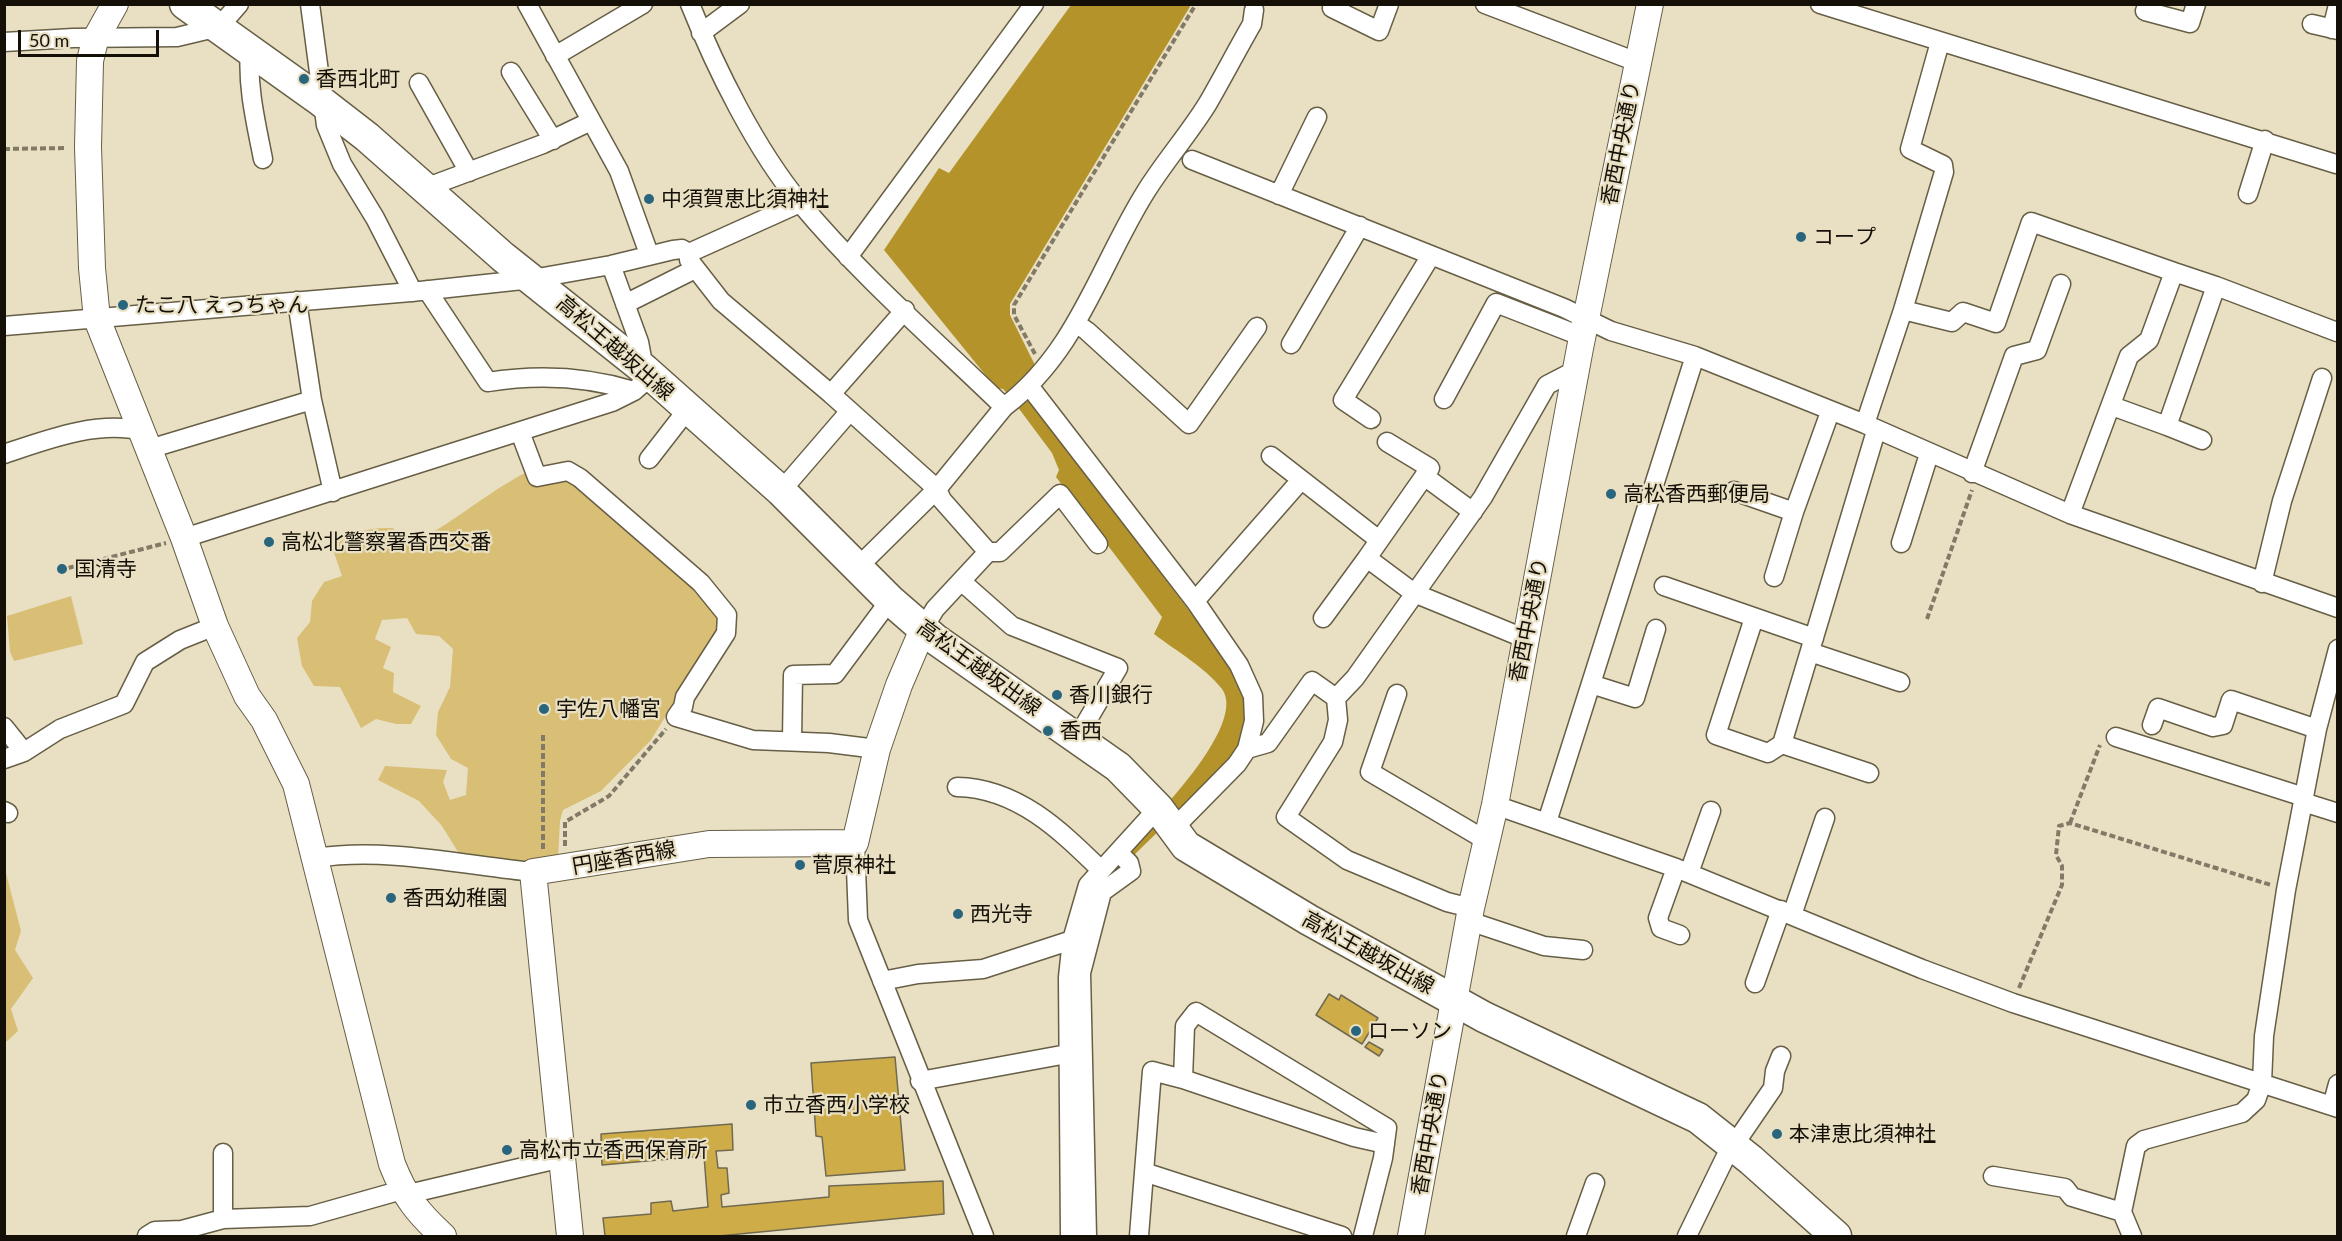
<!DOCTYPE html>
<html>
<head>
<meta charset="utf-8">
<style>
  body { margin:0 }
  #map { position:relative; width:2342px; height:1241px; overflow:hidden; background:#e9e0c4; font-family:Lato,sans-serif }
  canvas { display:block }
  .frame { position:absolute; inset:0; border:6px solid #141007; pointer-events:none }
  .scale { position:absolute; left:18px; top:30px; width:141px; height:27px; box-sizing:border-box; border:3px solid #141007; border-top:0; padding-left:8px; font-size:18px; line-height:21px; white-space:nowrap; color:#141007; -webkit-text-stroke:4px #e9e0c4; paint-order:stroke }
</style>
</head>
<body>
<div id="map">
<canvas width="2342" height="1241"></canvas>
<div class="frame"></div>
<div class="scale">50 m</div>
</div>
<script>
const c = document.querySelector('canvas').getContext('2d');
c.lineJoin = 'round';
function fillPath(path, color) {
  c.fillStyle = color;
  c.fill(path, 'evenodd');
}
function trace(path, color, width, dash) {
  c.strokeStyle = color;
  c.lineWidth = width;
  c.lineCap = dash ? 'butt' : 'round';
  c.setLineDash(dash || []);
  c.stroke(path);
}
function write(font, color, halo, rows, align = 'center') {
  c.font = font + ' Lato,"Noto Sans JP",sans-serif';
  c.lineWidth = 4.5;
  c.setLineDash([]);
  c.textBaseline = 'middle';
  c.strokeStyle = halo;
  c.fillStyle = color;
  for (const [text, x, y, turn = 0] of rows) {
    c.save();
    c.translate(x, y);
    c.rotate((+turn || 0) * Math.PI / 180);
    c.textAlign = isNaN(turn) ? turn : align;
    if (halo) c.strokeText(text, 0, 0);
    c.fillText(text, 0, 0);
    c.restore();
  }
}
fillPath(new Path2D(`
  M527,472L564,478L584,488L720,613L715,635L651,740L601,791L563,810L560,821L558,858L520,862L460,855L442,826L419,801L378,780L385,766L447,770L443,782L450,800L466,795L468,768L451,759L436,735L438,712L450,687L453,649L439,636L416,634L407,618L382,620L375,639L391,647L383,668L394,673L393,692L421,706L411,724H396L376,719L361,728L340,687L314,686L302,666L297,638L310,622L312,601L324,582L342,576L332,547C352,532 368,527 393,528L408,545C451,526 485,493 527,472Z
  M71,596L83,644L14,661L10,652L7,616Z
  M5,869L21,931L15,950L33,978L11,1009L18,1031L5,1043Z`), '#d8bf75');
fillPath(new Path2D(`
  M1071,5H1191L1010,304V315L1036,367L1033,404L1227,661L1244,694L1247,709L1242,745L1228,764L1134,855L1127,847C1151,822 1248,725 1222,689C1205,667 1176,651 1154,634L1162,617L1056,477L1059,470L1052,453L1008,394L1003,389L996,388L884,250L939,168L949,173Z`), '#b4942a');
const building = new Path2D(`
  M1329,994L1339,1000L1341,995L1378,1018L1362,1044L1316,1015Z
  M1369,1042L1383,1050L1379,1056L1365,1047Z
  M895,1057L905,1170L826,1176L822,1137L816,1136L811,1063Z
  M732,1124L733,1150L716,1151L718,1168H727L729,1193L721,1195L722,1207L829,1197V1186L943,1181L944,1214L719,1236H605L603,1218L651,1214V1203L671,1201L673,1211L708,1207L704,1156L602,1165L601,1134Z`);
fillPath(building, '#cead49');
trace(building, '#716950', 1.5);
const street = new Path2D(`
  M310,4L326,125L342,164L375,218L413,292
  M527,4L619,171L649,254
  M690,4C716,69 756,150 801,204C862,277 936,341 1004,407L937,489L942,500L988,552L935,609L923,629
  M1485,4L1637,62
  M1820,4L2336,164
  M1332,8L1379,31L1389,4
  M2145,11L2190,23L2196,4
  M2312,24L2338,30
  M2332,29L2338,5
  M701,33L740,4
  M4,42L73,38L177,37L219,27L239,4
  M250,50C247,87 256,123 263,159
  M555,56L643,4
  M511,72L553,140
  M419,83L469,172
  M1192,160L1564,308L1611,331L1695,356L1865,424L2070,514L2338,608
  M425,188L543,144L591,121
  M2248,194L2265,140
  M1279,195L1317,117
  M800,203L689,253V260L721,301L831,394L937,489L859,566
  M848,257L1034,4
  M611,265L639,342L644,369
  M2216,286L2337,332
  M427,290L488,382C538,374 585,376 634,391
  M297,301L312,400L333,492
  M625,304L695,269
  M1903,310L1944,172L1943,165L1910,149L1940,42
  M1077,324L1087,331L1189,424L1257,327
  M4,326L411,292L532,279L611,265L673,250L682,249L689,253
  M1291,344L1360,226
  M1030,387L1195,601L1239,665L1253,696L1254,721L1247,749L1237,764L1173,829
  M831,394L905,310
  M1444,399L1496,303L1583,337
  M1004,407C1077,352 1099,267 1145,193C1164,162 1189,134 1208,103C1223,77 1237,50 1252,24L1254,10
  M1371,419L1343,400L1430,257
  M1865,424L1903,310L1952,322L1963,312L1996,323L2031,222L2174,272
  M2167,426L2202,440
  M520,432L537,477L568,471L580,478L701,583L727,615L726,633L685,697L683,707L676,717L753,740L829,743L877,749
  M149,449L312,400
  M4,454C46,440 97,420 142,431
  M1271,456L1379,540
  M649,459L687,410
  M1972,473L2014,356L2037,350L2061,284
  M1424,476L1473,512
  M781,491L850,411
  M1734,491L1794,512
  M2070,514L2129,356L2149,340L2174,272L2216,286L2167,426L2112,406
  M184,538L612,402L634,391L650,377
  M1901,543L1929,454
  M988,552H1000L1060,494L1098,544
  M1367,558L1430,468L1387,442
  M1774,577L1794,512L1830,412
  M961,581L1012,626L1118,668L1077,738
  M2262,583L2282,501L2322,378
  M1664,586L1814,638
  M1195,601L1301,480
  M1323,618L1367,558L1414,593L1526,639
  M1754,618L1716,735L1768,753L1782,744L1869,773
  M1810,652L1900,682
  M1591,684L1635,698L1656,629
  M1397,694L1370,772L1487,841
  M1336,698L1355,678L1483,497L1547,385L1576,370
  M2152,725L2158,708L2213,727L2223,725L2231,700L2317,729
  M4,727L24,752
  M2116,737L2304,797
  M792,740L793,675L835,674L890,600
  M1782,744L1876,431
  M1247,749L1268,743L1312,681L1336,698L1338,720L1333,742L1286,817L1347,860L1447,902L1471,908
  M4,759L24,752L60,729L124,704L145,662L180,640L215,626
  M957,787C1017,788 1060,830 1101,870
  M2303,802L2338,813
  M1495,805L1676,868L1922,969L2013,1003L2338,1108
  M4,811L8,813
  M1547,822L1695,356
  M855,843L858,920L984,1236
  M316,858C384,847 464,865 533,872
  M1676,868L1658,918L1661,928L1680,935
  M1689,873L1711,811
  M1792,915L1825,818
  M1469,921L1544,946L1583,950
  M882,981L918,974L983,969L1072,940
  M1755,983L1781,910
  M1183,1079L1354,1137L1385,1144
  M920,1081L1078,1052
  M2332,1106L2338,1084
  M223,1153V1219
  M1144,1172L1342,1236
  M1993,1176L2065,1188L2072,1197L2122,1212
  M404,1195L562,1158
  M147,1236L155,1231L182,1230L223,1219L310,1216L402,1190
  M1070,1236L1068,977L1072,940L1088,885L1158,808
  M1087,1236L1081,973L1102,892L1131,871L1129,863L1118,852
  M1139,1236L1152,1071L1183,1079L1185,1026L1196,1012L1387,1128L1383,1158L1363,1236
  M1576,1236L1595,1183
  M1687,1236L1725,1158L1773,1088L1775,1071L1781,1056
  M2132,1236L2122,1212L2136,1146L2144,1140L2242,1113L2256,1100L2262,1083L2264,1036L2286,890L2317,729L2338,649`);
const secondary = new Path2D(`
  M115,4L95,40L90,61L88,147L92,268L97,319L184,538L215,626L247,696L264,720L296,784L392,1164C405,1197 417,1212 443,1236
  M570,1236L533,872L709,844L855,843L877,749L899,685L923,629
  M1411,1236L1471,908L1495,805L1580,348L1650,4`);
const primary = new Path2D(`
  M185,4L318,99L367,137L503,257L645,370L781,491L890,600L935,639L1118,767L1158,808L1186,846L1309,920L1484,1017L1698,1118L1751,1160L1836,1236`);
trace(street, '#665e45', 21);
trace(secondary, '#665e45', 28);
trace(primary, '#665e45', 33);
trace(new Path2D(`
  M4,149L66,148
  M1035,354L1014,315V305L1196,4
  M68,568L166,543
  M1927,619L1972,490
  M543,735V851
  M2070,823L2100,745
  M565,846V822L609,796L666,729
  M2019,988L2062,885V866L2056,855L2059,826L2070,823L2271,885`), '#817a67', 4, [6, 3]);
trace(street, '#fff', 18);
trace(secondary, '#fff', 26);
trace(primary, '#fff', 30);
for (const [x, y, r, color] of [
  [304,79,6,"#29657c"],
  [649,199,6,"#29657c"],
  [1801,237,6,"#29657c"],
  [123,305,6,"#29657c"],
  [1611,494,6,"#29657c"],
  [269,542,6,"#29657c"],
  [62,569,6,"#29657c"],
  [1057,695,6,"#29657c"],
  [544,709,6,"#29657c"],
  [1048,731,6,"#29657c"],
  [800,865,6,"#29657c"],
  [391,898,6,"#29657c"],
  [958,914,6,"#29657c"],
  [1356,1031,6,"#29657c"],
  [751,1105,6,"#29657c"],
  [1777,1134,6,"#29657c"],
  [507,1150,6,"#29657c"]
]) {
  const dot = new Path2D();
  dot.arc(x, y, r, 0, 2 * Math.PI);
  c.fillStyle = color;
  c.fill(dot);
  trace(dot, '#e9e0c4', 2);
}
write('21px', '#141007', '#e9e0c4', [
  ["香西北町",316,79],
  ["中須賀恵比須神社",661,199],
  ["コープ",1813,237],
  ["たこ八 えっちゃん",135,305],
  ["高松香西郵便局",1623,494],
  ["高松北警察署香西交番",281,542],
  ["国清寺",74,569],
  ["香川銀行",1069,695],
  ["宇佐八幡宮",556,709],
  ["香西",1060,731],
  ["菅原神社",812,865],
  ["香西幼稚園",403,898],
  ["西光寺",970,914],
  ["ローソン",1368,1031],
  ["市立香西小学校",763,1105],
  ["本津恵比須神社",1789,1134],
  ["高松市立香西保育所",519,1150]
], 'left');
write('21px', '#141007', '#e9e0c4', [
  ["香西中央通り",1621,143,-79],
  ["高松王越坂出線",615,348,41],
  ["香西中央通り",1529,620,-79],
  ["高松王越坂出線",979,668,36],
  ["円座香西線",624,858,-10],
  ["高松王越坂出線",1368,953,29],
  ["香西中央通り",1430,1133,-80]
]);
</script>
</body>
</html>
